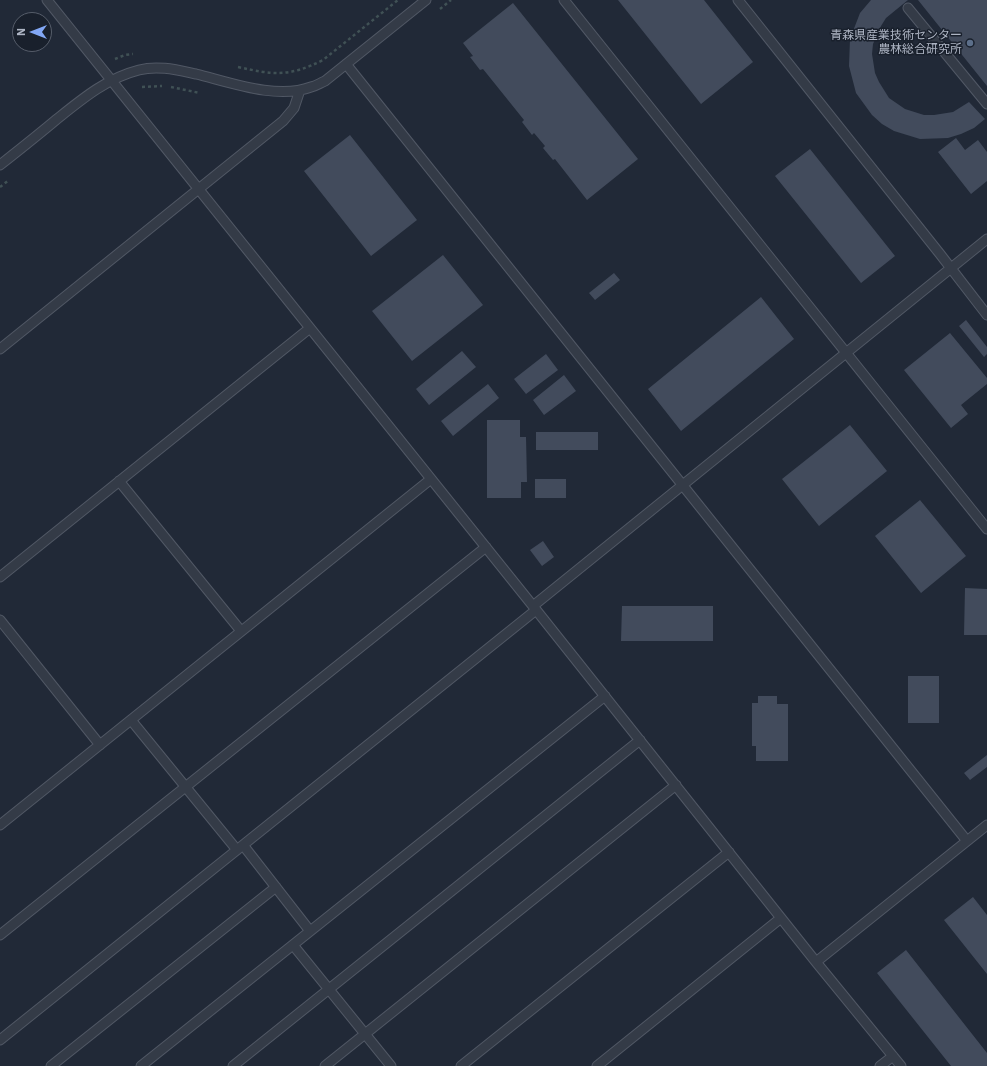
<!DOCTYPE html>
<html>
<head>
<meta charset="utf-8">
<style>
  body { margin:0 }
  #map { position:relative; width:987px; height:1066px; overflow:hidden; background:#212937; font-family:"IBM Plex Sans",sans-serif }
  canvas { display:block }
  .north { position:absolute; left:12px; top:12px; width:40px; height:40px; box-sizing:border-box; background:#19202c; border:1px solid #555c69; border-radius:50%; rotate:270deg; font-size:11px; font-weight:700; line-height:16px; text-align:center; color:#aeb5c4 }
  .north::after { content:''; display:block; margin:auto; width:14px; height:18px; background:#82a7f5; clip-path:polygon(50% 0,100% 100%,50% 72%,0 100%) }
</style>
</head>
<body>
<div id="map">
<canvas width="987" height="1066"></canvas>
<div class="north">N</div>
</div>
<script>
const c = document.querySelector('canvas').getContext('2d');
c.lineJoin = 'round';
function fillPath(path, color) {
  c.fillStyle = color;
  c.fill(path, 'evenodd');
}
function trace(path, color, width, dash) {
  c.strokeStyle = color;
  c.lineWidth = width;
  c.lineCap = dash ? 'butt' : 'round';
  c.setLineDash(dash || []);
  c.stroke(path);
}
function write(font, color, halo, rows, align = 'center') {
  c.font = font + ' "IBM Plex Sans","Noto Sans JP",sans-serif';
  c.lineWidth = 3;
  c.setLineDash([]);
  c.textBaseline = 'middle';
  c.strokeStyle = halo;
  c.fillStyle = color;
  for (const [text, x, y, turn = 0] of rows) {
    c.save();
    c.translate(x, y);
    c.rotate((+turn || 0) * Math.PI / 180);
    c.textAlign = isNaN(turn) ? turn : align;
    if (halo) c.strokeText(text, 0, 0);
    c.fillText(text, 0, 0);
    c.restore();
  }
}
fillPath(new Path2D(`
  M618,0H704L753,62L701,104Z
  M871,0H908L886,18L881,26L873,44L872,54L875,73L879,82L889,98L905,109L924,115H934L953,112L969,102L985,119L974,128L961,134L948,138L920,139L894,131L882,124L872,115L856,93L849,66L850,39L860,13Z
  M918,0H987V86Z
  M513,3L638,159L587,200L555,159L553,160L543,148L545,146L534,133L532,135L522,122L524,120L483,69L480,70L470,57L473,56L463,43Z
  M350,135L417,220L371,256L304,171Z
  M956,138L965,150L978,140L987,152V181L971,194L938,152Z
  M810,149L895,256L861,283L775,176Z
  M443,255L483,305L412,361L372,311Z
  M614,273L620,280L595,300L589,293Z
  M761,297L794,339L681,431L648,389Z
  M966,320L987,347V354L984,357L959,326Z
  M950,333L987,378V384L961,405L968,414L951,428L904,370Z
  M462,351L476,367L429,405L416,389Z
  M546,354L558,370L526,394L514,379Z
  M564,375L576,391L544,415L533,400Z
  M488,384L499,398L453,436L441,421Z
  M487,420H520V437H526L527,482H521V498H487Z
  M850,425L887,471L819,526L782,479Z
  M536,432H598V450H536Z
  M535,479H566V498H535Z
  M920,500L966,556L921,593L875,536Z
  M543,541L554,557L542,566L530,550Z
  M965,588L987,589V635H964Z
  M622,606H713V641H621Z
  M908,676H939V723H908Z
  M758,696H777V704H788V761H756V746H752V703H758Z
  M987,755V767L970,780L964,773Z
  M973,897L987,915V974L944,920Z
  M906,950L987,1053V1066H951L877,973Z`), '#424b5c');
const lane = new Path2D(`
  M47,0L533,606L816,962L901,1066
  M564,0L987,529
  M738,0L940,254L987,315
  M908,8L987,104
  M346,64L967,841
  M0,165C19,150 38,135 57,119C82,99 107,78 139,70C158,65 177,70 196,74C229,82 277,100 311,87C316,86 320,83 325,81L426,0
  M0,349L283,121L294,108L300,90
  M119,481L241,631
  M0,577L310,328
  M533,606L987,239
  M0,620L100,745
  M131,720L237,850
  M0,825L431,479
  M243,845L310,931
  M0,935L486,547
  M293,945L391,1066
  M816,962L987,825
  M0,1040L536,610
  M51,1066L276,887
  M141,1066L605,696
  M233,1066L640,740
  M325,1066L676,785
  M461,1066L729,852
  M597,1066L781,918
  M880,1066L893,1056`);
trace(lane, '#515865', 11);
trace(new Path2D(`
  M440,9L451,0
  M115,59L125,55L133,54
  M238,67C274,75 289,77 323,60L398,0
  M142,87L162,86
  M171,87L200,93
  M0,187L9,180`), '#405155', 2.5, [3, 3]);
trace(lane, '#343b47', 9);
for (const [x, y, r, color] of [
  [970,43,4,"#5c6f8a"]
]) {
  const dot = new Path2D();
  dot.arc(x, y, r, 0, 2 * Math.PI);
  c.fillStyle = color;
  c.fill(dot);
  trace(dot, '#19202c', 1.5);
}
write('12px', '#aeb5c4', '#19202c', [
  ["青森県産業技術センター",962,36],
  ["農林総合研究所",962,50]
], 'right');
</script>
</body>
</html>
